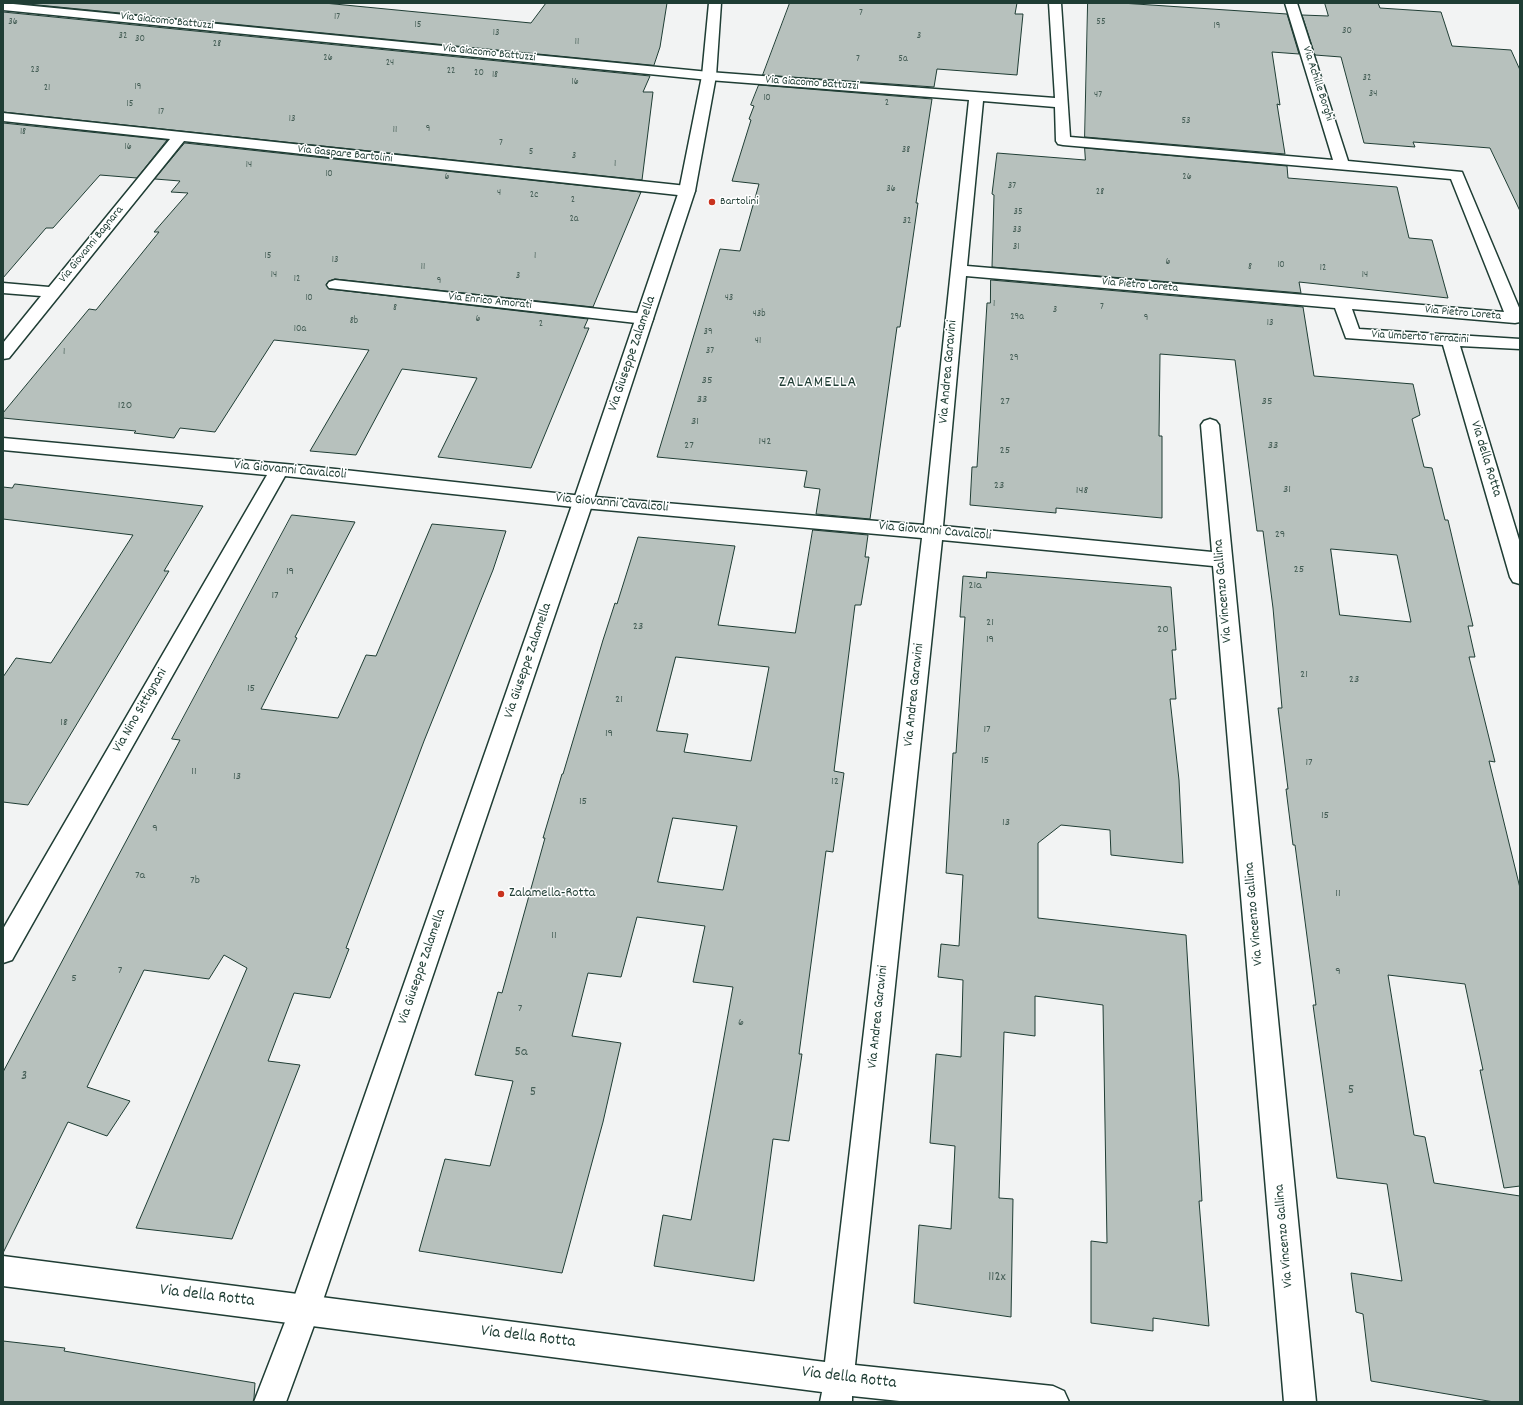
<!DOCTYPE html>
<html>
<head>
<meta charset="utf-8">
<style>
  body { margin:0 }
  #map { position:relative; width:1523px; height:1405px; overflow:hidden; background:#f2f3f3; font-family:Dekko,sans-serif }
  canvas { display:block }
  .frame { position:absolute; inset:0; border:4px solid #1f3d34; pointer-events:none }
</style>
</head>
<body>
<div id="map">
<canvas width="1523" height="1405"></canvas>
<div class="frame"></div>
</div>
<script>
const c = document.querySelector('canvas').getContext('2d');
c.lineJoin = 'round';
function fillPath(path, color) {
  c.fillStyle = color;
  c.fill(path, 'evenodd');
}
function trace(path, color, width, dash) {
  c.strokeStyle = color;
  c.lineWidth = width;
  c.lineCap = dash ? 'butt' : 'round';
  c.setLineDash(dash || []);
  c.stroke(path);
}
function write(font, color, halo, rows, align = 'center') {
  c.font = font + ' Dekko,sans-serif';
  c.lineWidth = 3;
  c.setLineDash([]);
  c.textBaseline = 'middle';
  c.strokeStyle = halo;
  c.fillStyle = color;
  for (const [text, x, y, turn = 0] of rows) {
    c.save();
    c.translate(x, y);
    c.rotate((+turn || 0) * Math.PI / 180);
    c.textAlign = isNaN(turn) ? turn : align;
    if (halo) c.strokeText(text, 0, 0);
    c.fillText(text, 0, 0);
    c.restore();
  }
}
const building = new Path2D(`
  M18,3H324L531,23L546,3H667L660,47L654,65Z
  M790,3H1017L1015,14H1023L1017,75L937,69L934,87L763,75Z
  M1088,3H1121L1287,14L1299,54L1272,52L1280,105L1277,104L1285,154L1085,137Z
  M1325,3H1378L1380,8L1441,12L1452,46L1511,50L1520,70V211L1490,148L1413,142L1415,147L1364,143L1341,57L1315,55L1302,15L1328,16Z
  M3,12L650,76L643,92H653L642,180L3,112Z
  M759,85L932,99L916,203H918L900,327H897L870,519L816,514L820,489L804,487L807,471L657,457L720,249L740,251L759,184L732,181L751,120L749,119L754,106L751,105Z
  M3,123L167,140L137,178L100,175L53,228H46L3,278Z
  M185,143L641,192L593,307L335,279L329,281L326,284L329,289L588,319L584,328H589L531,468L438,457L477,378L402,369L356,455L310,451L369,350L274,340L215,432L180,428L174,438L134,433L136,431L3,418V413L89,309L96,310L159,232H154L188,193L171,192L180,181L155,179Z
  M1085,148L1287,166L1288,178L1397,187L1409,238L1432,240L1448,298L1299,282L1301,293L992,267L994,195L992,194L997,153L1085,160Z
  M991,280L1303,307L1314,376L1413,384L1420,415L1412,419L1424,467L1432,468L1445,520H1448L1473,626H1468L1475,657H1469L1495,762L1489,761L1520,888V1186L1504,1188L1480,1070H1483L1465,984L1388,975L1414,1135L1425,1137L1434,1183L1520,1196V1402H1494L1371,1381L1363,1314L1356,1312L1351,1273L1402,1281L1387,1184L1337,1178L1313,1005H1316L1295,845H1293L1286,789H1288L1278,708H1282L1273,608L1263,531H1257L1235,360L1160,354L1159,436H1162V518L1056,508V513L970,505L972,467H977L987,303H990ZM1331,549L1397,555L1411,622L1340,615Z
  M15,484L203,506L164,571H169L28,805L3,802V677L16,658L51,663L133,535L3,519V487L12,488Z
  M292,515L355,522L295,637L297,638L261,709L338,718L366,655L376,656L432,524L506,531L493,570L424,741L346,948L349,949L330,998L294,993L268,1061L300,1065L232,1239L136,1228L247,968L224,955L209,979L144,970L87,1087L130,1101L107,1136L68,1122L3,1253V1072L180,740L172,739Z
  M813,530L868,535L865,557H869L861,605H855L834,771L844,773L833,852L826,851L799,1054H802L789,1141L773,1139L754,1281L654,1266L663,1215L691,1220L733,987L693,982L705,926L637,917L621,977L588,973L572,1036L621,1043L603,1122L562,1273L419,1251L445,1159L490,1166L513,1081L475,1075L498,992L502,993L545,838H543L562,774H563L603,640L615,603L617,604L638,537L735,546L718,625L795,633ZM676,657L769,667L751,761L684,752L688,734L657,731ZM673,818L737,826L723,890L658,882Z
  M987,572L1171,587L1176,650H1172L1176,699H1170L1179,780L1183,863L1111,855L1110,830L1061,825L1038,843V918L1186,935L1202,1201H1199L1209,1326L1153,1318V1331L1091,1323V1241L1107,1243L1103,1005L1035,996V1036L1004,1032L999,1198L1013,1199L1011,1317L914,1303L919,1225L951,1229L955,1146L930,1143L936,1054L961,1057L963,980L938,977L941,944L959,946L963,875L946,873L953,753H956L965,617H960L963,576L986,578Z
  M3,1341L65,1348L64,1351L255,1383L254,1398L253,1402H3Z`);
fillPath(building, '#b7c1bd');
trace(building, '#1f3d34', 1);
const street = new Path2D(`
  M3,3L709,72L1055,98L1049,3H1061L1070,137L1333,160L1285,3H1297L1348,161L1462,172L1520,310V322L1515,323L1352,309L1359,329L1520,339V349L1460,346L1520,543V584L1513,582L1510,577L1443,345L1346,338L1335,308L966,276L943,526L1212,552L1201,425L1204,421L1210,419L1216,421L1219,425L1316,1402H1284L1213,566L942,540L855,1365L1053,1386L1064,1391L1069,1402H909L852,1396V1402H820L822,1392L3,1286V1256L825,1362L922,538L583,508L285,476L12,960L3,963V929L267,475L3,450V438L317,467L583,496L924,525L969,100L709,80L3,10ZM983,101L1055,107L1056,141L1058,144L1063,145L1451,179L1504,312L967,266Z
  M3,113L687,186L692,188L695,191L692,194L687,196L184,141L9,358L3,359V343L41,296L3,293V283L49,287L170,139L3,121Z
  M335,280L645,314L651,315L653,319L651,323L645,324L329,288L327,285L329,282Z`);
const secondary = new Path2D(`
  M709,3H721L716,76L695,191L593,502L320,1309L286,1402H254L290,1309L573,502L679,191L702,76Z`);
trace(street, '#1f3d34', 3);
trace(secondary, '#1f3d34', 3);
fillPath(street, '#fff');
fillPath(secondary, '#fff');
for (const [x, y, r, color] of [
  [712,202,4,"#c8321e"],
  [501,894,4,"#c8321e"]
]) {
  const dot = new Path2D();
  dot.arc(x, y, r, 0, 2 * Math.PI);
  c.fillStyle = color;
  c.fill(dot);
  trace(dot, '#fff', 1.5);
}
write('10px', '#455e56', null, [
  ["7",861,14],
  ["17",337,18],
  ["36",13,23],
  ["55",1101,23],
  ["15",418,26],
  ["19",1217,27],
  ["30",1347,32],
  ["13",496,34],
  ["32",123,37],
  ["3",919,37],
  ["30",140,40],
  ["11",577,43],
  ["28",217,45],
  ["26",328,59],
  ["7",858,60],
  ["5a",903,60],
  ["24",390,64],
  ["23",35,71],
  ["22",451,72],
  ["20",479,74],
  ["18",495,76],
  ["32",1367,79],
  ["16",575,83],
  ["19",138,88],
  ["21",47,89],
  ["34",1373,95],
  ["47",1098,96],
  ["10",767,99],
  ["2",887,104],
  ["15",130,105],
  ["17",161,113],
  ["13",292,120],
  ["53",1186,122],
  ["9",428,130],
  ["11",395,131],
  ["18",23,133],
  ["7",501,144],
  ["16",128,148],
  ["38",906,151],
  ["5",531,153],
  ["3",574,157],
  ["1",615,165],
  ["14",249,166],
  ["10",329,175],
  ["6",447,178],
  ["26",1187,178],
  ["37",1012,187],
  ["36",891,190],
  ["28",1100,193],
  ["4",499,194],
  ["2c",534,196],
  ["2",573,201],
  ["35",1018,213],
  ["2a",574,220],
  ["32",907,222],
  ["33",1017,231],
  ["31",1016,248],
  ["15",268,257],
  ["1",535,257],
  ["13",335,261],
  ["6",1168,263],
  ["10",1281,266],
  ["11",423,268],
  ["8",1250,268],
  ["12",1323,269],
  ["14",274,276],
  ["14",1365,276],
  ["3",518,277],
  ["12",297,280],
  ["9",439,282],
  ["10",309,299],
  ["43",729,299],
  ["1",994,305],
  ["7",1102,308],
  ["8",395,309],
  ["3",1055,311],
  ["43b",759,315],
  ["29a",1017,318],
  ["9",1146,319],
  ["6",478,320],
  ["8b",354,322],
  ["13",1270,324],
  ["2",541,325],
  ["10a",300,330],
  ["39",708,333],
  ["41",758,342],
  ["37",710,352],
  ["1",64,353],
  ["29",1014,359]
]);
write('12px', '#1f3d34', '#fff', [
  ["Via Giacomo Battuzzi",167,22,6],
  ["Via Giacomo Battuzzi",489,54,6],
  ["Via Giacomo Battuzzi",812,84,4],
  ["Via Achille Borghi",1317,84,72],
  ["Via Gaspare Bartolini",345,155,6],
  ["Via Giovanni Bagnara",92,245,-51],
  ["Via Pietro Loreta",1140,286,5],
  ["Via Enrico Amorati",490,302,6],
  ["Via Pietro Loreta",1463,314,5],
  ["Via Umberto Terracini",1420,338,3]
]);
write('12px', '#1f3d34', '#fff', [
  ["Bartolini",720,202]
], 'left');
write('12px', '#455e56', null, [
  ["35",707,381],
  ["33",702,400],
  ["27",1005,402],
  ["35",1267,402],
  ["120",125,406],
  ["31",695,422],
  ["142",765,442],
  ["27",689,446],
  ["33",1273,446],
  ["25",1005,451],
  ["23",999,486],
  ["31",1287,490],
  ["148",1082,491],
  ["29",1280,535],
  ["25",1299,570],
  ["19",290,572],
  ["21a",975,586],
  ["17",275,596],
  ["21",990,623],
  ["23",638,627],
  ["20",1163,630],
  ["19",990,640],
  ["21",1304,675],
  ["23",1354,680],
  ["15",251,689],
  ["21",619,700],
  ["18",64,723],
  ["17",987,730],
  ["19",609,734],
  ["15",985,761],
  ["17",1309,763],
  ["11",194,772],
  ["13",237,777],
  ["12",835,782],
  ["15",583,802],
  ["15",1325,816],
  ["13",1006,823],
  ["9",155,829],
  ["7a",140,876],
  ["7b",195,881],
  ["11",1338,894],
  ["11",554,936],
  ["7",120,971],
  ["9",1338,972],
  ["5",74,979],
  ["7",520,1009],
  ["6",741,1023]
]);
write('14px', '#1f3d34', '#fff', [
  ["Via Giuseppe Zalamella",633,354,-71],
  ["Via Andrea Garavini",949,372,-85],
  ["Via della Rotta",1485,459,73],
  ["Via Giovanni Cavalcoli",290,471,5],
  ["Via Giovanni Cavalcoli",612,504,5],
  ["Via Giovanni Cavalcoli",935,532,5],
  ["Via Vincenzo Gallina",1224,591,-95],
  ["Via Giuseppe Zalamella",529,661,-71],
  ["Via Andrea Garavini",915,695,-84],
  ["Via Nino Sittignani",141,711,-60],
  ["Via Vincenzo Gallina",1255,914,-95],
  ["Via Giuseppe Zalamella",423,967,-71],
  ["Via Andrea Garavini",879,1017,-84],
  ["Via Vincenzo Gallina",1285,1236,-95]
]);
write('14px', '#1f3d34', '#fff', [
  ["Zalamella-Rotta",509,894]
], 'left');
write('14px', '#455e56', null, [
  ["5a",521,1053],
  ["3",24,1077],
  ["5",1351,1091],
  ["5",533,1093],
  ["112x",997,1278]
]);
c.letterSpacing = '1px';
write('16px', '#1f3d34', '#fff', [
  ["ZALAMELLA",818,384]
]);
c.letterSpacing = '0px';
write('17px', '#1f3d34', '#fff', [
  ["Via della Rotta",207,1297,7],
  ["Via della Rotta",528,1338,7],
  ["Via della Rotta",849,1379,7]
]);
</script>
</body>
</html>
